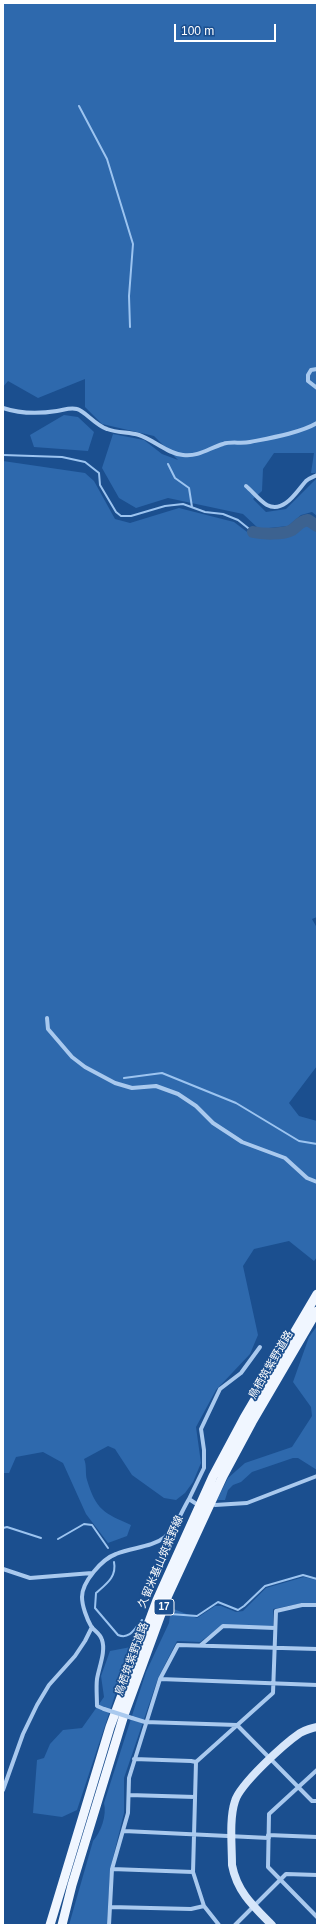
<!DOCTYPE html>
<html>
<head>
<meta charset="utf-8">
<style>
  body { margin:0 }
  #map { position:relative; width:320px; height:1928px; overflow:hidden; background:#1b4f8f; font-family:Arial,sans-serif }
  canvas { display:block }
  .frame { position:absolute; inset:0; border:4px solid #fff; pointer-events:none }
  .scale { position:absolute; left:174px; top:24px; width:102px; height:18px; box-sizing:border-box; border:2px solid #fff; border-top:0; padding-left:5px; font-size:12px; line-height:14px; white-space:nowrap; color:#fff; -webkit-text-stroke:3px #1b4f8f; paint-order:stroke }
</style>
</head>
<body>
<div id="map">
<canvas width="320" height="1928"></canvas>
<div class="frame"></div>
<div class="scale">100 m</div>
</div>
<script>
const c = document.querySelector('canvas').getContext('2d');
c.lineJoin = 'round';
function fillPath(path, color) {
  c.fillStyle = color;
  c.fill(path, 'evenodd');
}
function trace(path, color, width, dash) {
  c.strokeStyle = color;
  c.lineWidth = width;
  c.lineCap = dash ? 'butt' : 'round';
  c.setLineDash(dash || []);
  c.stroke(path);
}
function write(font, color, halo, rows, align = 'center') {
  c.font = font + ' Arial,"Noto Sans JP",sans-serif';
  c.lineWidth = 3.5;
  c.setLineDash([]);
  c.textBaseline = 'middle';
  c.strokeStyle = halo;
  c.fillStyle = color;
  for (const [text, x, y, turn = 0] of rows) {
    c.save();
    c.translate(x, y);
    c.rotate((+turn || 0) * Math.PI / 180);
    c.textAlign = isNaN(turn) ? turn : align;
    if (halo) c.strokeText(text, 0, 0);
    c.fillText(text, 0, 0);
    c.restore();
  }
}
fillPath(new Path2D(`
  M3,3H317V473H311L314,453H274L263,469L262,491L253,499L266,512L286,509L317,478V516L312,512L301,515L288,526L259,529L243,514L168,498L136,508L119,498L102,468L113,434L144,440L162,454L178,460L154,436L102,424L85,407V379L38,398L8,381L3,387Z
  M64,415L78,417L94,432L88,451L34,447L30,435Z
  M3,461L85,473L94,481L115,519L130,523L179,508L234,522L255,538L293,535L302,526H313L317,531V917L312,919L317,928V1066L289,1103L299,1116L317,1121V1257L314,1261L289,1241L254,1249L243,1266L258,1335L250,1354L216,1390L196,1427L201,1463L193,1482L185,1493L176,1500L164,1498L132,1475L115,1449L108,1446L84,1459C87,1465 85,1474 87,1480C96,1510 104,1513 131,1525L127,1536L108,1543L86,1514L63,1463L43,1452L16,1457L9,1473H3Z
  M317,1326V1470L298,1458H293L252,1472L241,1482L233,1485L228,1490L225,1500H217L228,1478L245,1463L292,1447L312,1416L311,1407L293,1382L309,1337Z
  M304,1577L317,1580V1604L303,1603L273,1609V1627L223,1625L200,1642L177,1641L158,1678L124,1778V1813L110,1870L107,1925H69L93,1841C101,1832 107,1815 104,1803L146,1672L169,1623L171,1608L197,1618L215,1606H221L236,1612L243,1611L266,1588Z
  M131,1647L77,1810L62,1817L33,1813L37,1760L44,1758L50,1744L63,1730L82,1728L104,1697L101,1676L110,1651Z`), '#2e69ad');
trace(new Path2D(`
  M79,106L107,159L133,244L129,296L130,327
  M3,455L62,457L85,462L99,473L100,485L116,512L121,516H131L165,506L183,504L205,512L223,514L238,520L253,532
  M168,464L175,478L189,488L192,507
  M124,1078L162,1073L236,1103L299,1141L317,1144
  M3,1528L7,1527L41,1538
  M58,1539L84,1524L92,1525L108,1548
  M114,1562C117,1577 106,1584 96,1593L95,1608L118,1635C130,1640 135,1628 142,1620
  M170,1614L197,1616L218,1602L238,1610L244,1606L265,1586L303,1575L317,1579`), '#9cc4f0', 2);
trace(new Path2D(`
  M253,532C262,534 283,535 292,530C298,526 300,521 308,520L317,526`), '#3c6290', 12);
trace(new Path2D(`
  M317,369L311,370L308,375V381L317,388
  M3,408C21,414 38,414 57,411C64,410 70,407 77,409C85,411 95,425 107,429C117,433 129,432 139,435C154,440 168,454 183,455C199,457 209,448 223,444C231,441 241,444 250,442C270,438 300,433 317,423
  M246,486C252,491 260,501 267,505C284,514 297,491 306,481C309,478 313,477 317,475
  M47,1018L48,1029L72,1057L85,1067L115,1083L132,1088L156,1086L178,1094L196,1106L213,1123L242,1142L285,1158L307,1178L317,1182
  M189,1499L204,1468V1450L201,1429L220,1389L241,1373L260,1347
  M215,1505L247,1503L317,1476
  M3,1569L30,1578L92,1573
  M201,1645L223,1626L275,1628
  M160,1679L317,1685
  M104,1709L97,1706C97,1697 96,1687 97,1679C99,1667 106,1651 102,1640C100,1633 94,1631 91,1626C87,1619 82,1606 82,1597C82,1582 102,1559 116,1554C132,1547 151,1548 165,1537C177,1527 181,1512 189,1499L195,1503
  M132,1718L145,1722L237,1725L312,1801H317
  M134,1759L191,1761L196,1762
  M317,1770L269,1814L268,1867L317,1917
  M3,1790L23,1734L37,1705L49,1685L75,1656L85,1641L92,1627
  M129,1795L195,1797
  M124,1831L269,1838
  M268,1835L317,1837
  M112,1869L193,1872
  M110,1907L191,1909L204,1906
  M109,1925L112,1869L128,1813L129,1778L160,1679L178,1645L317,1649
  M219,1925L204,1906L193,1872L196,1762L273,1693L276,1611L302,1605H317
  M235,1925L286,1874L317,1875`), '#a9c9ee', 4);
trace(new Path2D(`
  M272,1925C254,1907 237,1892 232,1865C232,1846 229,1819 235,1801C240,1784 284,1744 300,1733C306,1730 311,1728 317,1727`), '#d6e6fa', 8);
trace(new Path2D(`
  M50,1925L110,1727L157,1600L213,1476L244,1418L317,1294
  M62,1925L72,1885L124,1715L168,1595L223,1476L252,1422L317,1311`), '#f0f6ff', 9);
trace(new Path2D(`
  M104,1709L132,1718`), '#a9c9ee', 4);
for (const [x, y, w] of [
  [164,1607,20]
]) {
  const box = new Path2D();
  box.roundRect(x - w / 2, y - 8, w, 16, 3);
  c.fillStyle = '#1b4f8f';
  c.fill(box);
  trace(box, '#fff', 1);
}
write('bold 10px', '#fff', null, [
  ["17",164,1607]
]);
write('11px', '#fff', '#1b4f8f', [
  ["鳥栖筑紫野道路",271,1365,-60],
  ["久留米基山筑紫野線",161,1562,-67],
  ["鳥栖筑紫野道路",132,1659,-70]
]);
</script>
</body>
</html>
